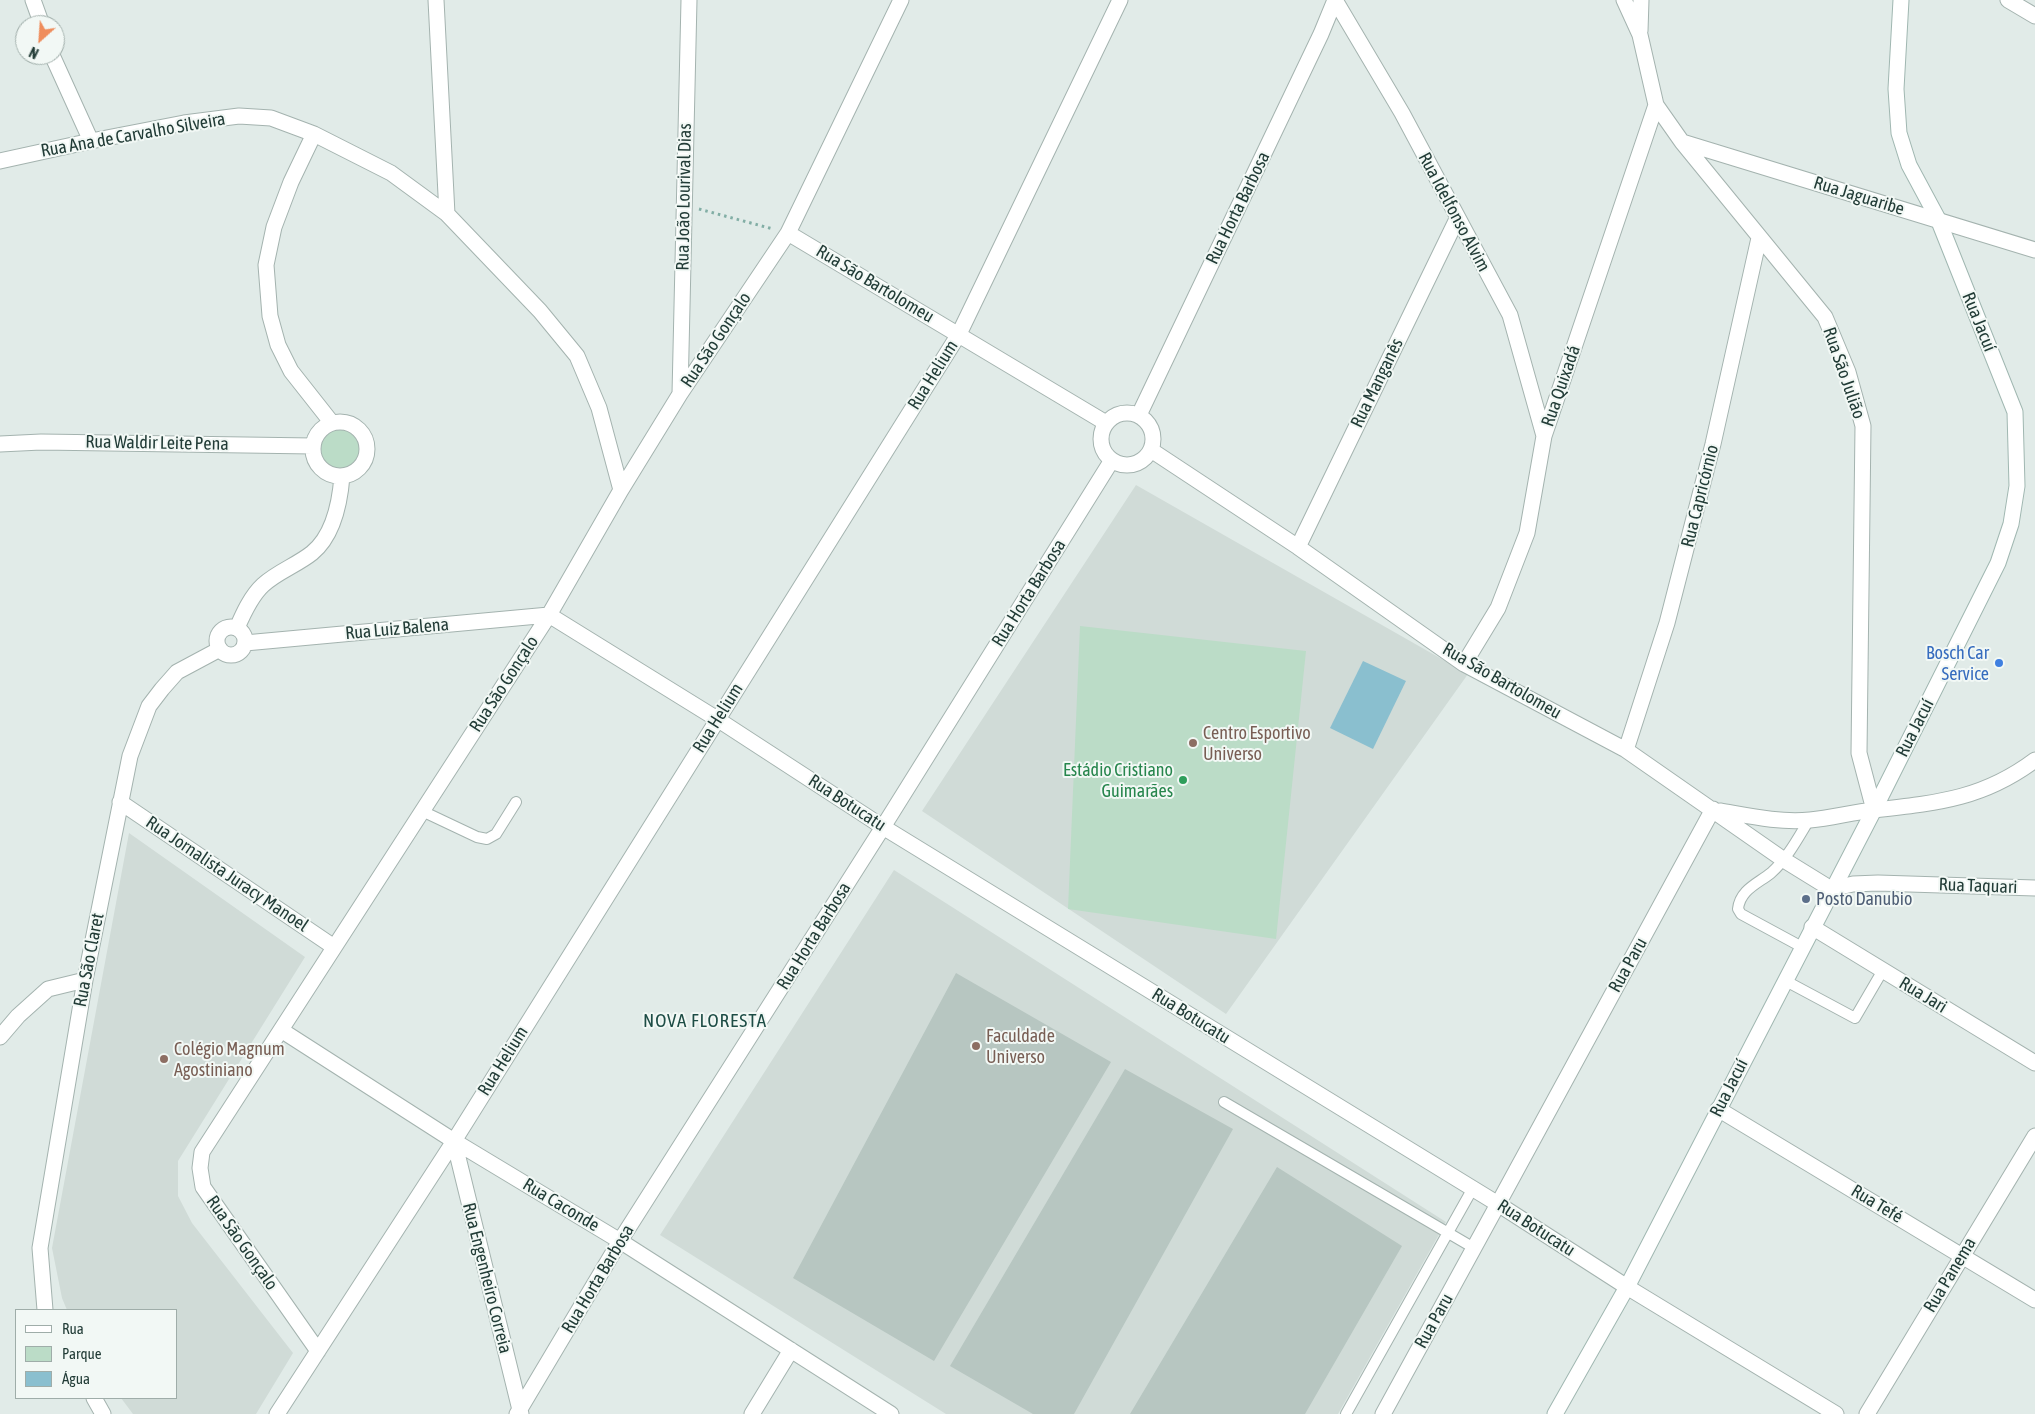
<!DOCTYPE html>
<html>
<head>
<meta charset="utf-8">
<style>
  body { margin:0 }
  #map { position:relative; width:2035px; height:1414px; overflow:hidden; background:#e1ebe8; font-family:"Asap Condensed",sans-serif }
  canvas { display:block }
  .legend { position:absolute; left:15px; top:1309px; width:162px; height:90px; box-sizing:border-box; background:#f2f8f5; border:1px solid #9fada9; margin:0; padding:6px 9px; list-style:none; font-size:15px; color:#223c37 }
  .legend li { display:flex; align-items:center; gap:10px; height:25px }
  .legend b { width:25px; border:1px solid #9fada9 }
  .north { position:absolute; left:15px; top:15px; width:50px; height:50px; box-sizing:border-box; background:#f2f8f5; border:1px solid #9fada9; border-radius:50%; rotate:206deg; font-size:14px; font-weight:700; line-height:20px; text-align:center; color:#223c37 }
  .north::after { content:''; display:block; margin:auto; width:18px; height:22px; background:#ef8d5c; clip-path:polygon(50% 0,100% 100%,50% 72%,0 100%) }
</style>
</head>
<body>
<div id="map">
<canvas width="2035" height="1414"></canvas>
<ul class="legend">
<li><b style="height:6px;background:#fff"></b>Rua</li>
<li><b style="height:14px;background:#bbdcc7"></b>Parque</li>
<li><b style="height:14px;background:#8abfcf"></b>Água</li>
</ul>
<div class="north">N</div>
</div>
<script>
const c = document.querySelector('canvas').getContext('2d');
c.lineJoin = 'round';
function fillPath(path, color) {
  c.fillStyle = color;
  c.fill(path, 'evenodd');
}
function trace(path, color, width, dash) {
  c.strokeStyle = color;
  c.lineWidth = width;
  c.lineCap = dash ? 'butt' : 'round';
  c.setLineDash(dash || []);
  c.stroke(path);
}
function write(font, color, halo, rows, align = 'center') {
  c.font = font + ' "Asap Condensed",sans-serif';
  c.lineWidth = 4;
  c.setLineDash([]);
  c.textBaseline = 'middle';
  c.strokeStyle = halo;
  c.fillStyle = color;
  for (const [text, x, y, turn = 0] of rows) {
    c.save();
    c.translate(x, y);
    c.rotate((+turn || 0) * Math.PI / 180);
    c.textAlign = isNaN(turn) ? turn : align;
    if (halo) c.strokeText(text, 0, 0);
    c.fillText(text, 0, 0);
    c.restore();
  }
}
fillPath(new Path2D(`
  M1136,485L1468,674L1226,1014L922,811Z
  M129,833L305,957L178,1161V1196L192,1223L293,1353L256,1414H133L121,1398H176V1310H67L62,1298L52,1248Z
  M894,870L1446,1222L1338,1414H946L660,1235Z`), '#d0dbd7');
fillPath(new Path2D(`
  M321 449a20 20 0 1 1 40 0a20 20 0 1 1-40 0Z
  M1080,626L1306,651L1276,939L1068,909Z`), '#bbdcc7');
fillPath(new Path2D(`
  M1363,661L1406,681L1373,749L1330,728Z`), '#8abfcf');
fillPath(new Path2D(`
  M956,973L1111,1062L934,1361L793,1278Z
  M1125,1069L1233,1129L1074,1414H1033L950,1366Z
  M1277,1167L1402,1246L1305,1414H1130Z`), '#b7c6c1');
const service = new Path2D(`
  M422,811L477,837L487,839L496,834L516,802
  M1802,947L1741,914L1738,909C1740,890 1757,884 1771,873C1787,859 1798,838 1809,820
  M1784,980L1855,1018L1883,970
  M1224,1102L1474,1248
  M1346,1414L1473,1188`);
const minor = new Path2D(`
  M33,0L42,25
  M436,0L447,214
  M1335,0L1402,113L1510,315L1544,436
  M1624,0L1640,35L1656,105L1682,142L1825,317L1848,372L1863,426L1859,753L1874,810
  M2008,0L2035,16
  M1640,31L1641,0
  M52,55L91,141
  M314,134L291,182L274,227L266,265L270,316L278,345L291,371L332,423
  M1682,142L2035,250
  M0,161L91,141L184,123L239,116L271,118L314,134L391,173L447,214L540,311L577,356L599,408L621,490
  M788,233L1106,423
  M680,394L689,0
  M1101 439a26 26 0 1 1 52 0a26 26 0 1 1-52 0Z
  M1139,415L1321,34L1335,0
  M313 449a27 27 0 1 1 54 0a27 27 0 1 1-54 0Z
  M0,444L41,442L313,446
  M1151,450L1298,547L1464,664L1626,750L1784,860L1831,889L1853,884L1878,883L2035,888
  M1298,547L1457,219
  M549,615L717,719L883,827L1498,1204L1713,809
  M217 641a14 14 0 1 1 28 0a14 14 0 1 1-28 0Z
  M237,628C243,614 251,596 263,585C277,572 297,565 312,553C334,535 340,502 342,476
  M245,643L549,615
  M1464,664L1498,608L1527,533L1544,436L1656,105
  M1626,750L1667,623L1713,444L1759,238
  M120,802L334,947
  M1720,811C1749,816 1780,823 1810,820C1832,818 1853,812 1874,810C1937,803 1983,799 2035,760
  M1812,927L2035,1063
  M281,1030L454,1141L620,1241L891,1414
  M0,1037L18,1016L48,989L85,980
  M1718,1109L2035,1300
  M454,1141L521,1414
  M1627,1287L1836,1414
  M45,1310L40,1248L85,980L130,756L149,706L162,689L177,672L220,649
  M318,1351L203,1187L200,1168L202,1152L549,615L621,490L680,394L788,233L901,0
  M94,1398L103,1414
  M277,1414L454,1141L959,334L1120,0
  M517,1414L620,1241L883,827L1112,460
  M752,1414L791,1350
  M1867,1414L2035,1136`);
const tertiary = new Path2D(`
  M1383,1414L1498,1204L1627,1287`);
const secondary = new Path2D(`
  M1555,1414L1627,1287L1874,810L1998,563L2011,524L2017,486L2015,412L1938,219L1909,165L1899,133L1896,89L1901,0`);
trace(service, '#a4b3af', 12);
trace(minor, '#a4b3af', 17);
trace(tertiary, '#a4b3af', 17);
trace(secondary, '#a0b7b1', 17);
trace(new Path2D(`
  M699,209L773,229`), '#82aea5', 3, [2.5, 4]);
trace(service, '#fff', 10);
trace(minor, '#fff', 15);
trace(tertiary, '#fff', 15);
trace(secondary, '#fff', 15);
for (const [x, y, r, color] of [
  [1999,663,5,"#3f7fe0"],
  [1193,743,5,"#8d6e63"],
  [1183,780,5,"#2e9e5b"],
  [1806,899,5,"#5c6f8a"],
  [976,1046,5,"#8d6e63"],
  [164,1059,5,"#8d6e63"]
]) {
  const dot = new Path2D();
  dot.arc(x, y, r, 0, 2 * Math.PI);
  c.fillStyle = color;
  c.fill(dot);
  trace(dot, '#f2f8f5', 2);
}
write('18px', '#223c37', '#f2f8f5', [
  ["Rua Ana de Carvalho Silveira",133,135,-10],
  ["Rua Jaguaribe",1859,196,17],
  ["Rua João Lourival Dias",684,197,-89],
  ["Rua Horta Barbosa",1238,208,-64],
  ["Rua Idelfonso Alvim",1454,212,62],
  ["Rua São Bartolomeu",875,284,31],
  ["Rua Jacuí",1979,322,68],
  ["Rua São Gonçalo",716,340,-56],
  ["Rua São Julião",1844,373,71],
  ["Rua Helium",933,375,-58],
  ["Rua Manganês",1377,383,-64],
  ["Rua Quixadá",1561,386,-71],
  ["Rua Waldir Leite Pena",157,443,1],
  ["Rua Capricórnio",1700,496,-76],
  ["Rua Horta Barbosa",1029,593,-58],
  ["Rua Luiz Balena",397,629,-5],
  ["Rua São Bartolomeu",1502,681,30],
  ["Rua São Gonçalo",504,684,-57],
  ["Rua Helium",718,718,-58],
  ["Rua Jacuí",1915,728,-63],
  ["Rua Botucatu",847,803,33],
  ["Rua Jornalista Juracy Manoel",227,874,34],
  ["Rua Taquari",1978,886,2],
  ["Rua Horta Barbosa",814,936,-58],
  ["Rua São Claret",89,960,-79],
  ["Rua Paru",1628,965,-61],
  ["Rua Jari",1923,995,31],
  ["Rua Botucatu",1191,1016,32],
  ["Rua Helium",503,1061,-58],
  ["Rua Jacuí",1729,1088,-63],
  ["Rua Tefé",1877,1204,31],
  ["Rua Caconde",561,1205,31],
  ["Rua Botucatu",1536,1228,33],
  ["Rua São Gonçalo",242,1243,55],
  ["Rua Panema",1950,1275,-59],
  ["Rua Engenheiro Correia",487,1278,76],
  ["Rua Horta Barbosa",598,1279,-59],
  ["Rua Paru",1434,1321,-61]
]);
write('18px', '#366cbe', '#f2f8f5', [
  ["Bosch Car",1989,653],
  ["Service",1989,674]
], 'right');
write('18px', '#785e54', '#f2f8f5', [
  ["Centro Esportivo",1203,733],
  ["Universo",1203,754],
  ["Faculdade",986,1036],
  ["Universo",986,1057],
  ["Colégio Magnum",174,1049],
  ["Agostiniano",174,1070]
], 'left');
write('18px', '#27864d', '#f2f8f5', [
  ["Estádio Cristiano",1173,770],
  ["Guimarães",1173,791]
], 'right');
write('18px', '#4e5e75', '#f2f8f5', [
  ["Posto Danubio",1816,899]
], 'left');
c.letterSpacing = '1px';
write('19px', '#1e4d46', '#f2f8f5', [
  ["NOVA FLORESTA",705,1021]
]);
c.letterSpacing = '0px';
</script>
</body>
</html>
